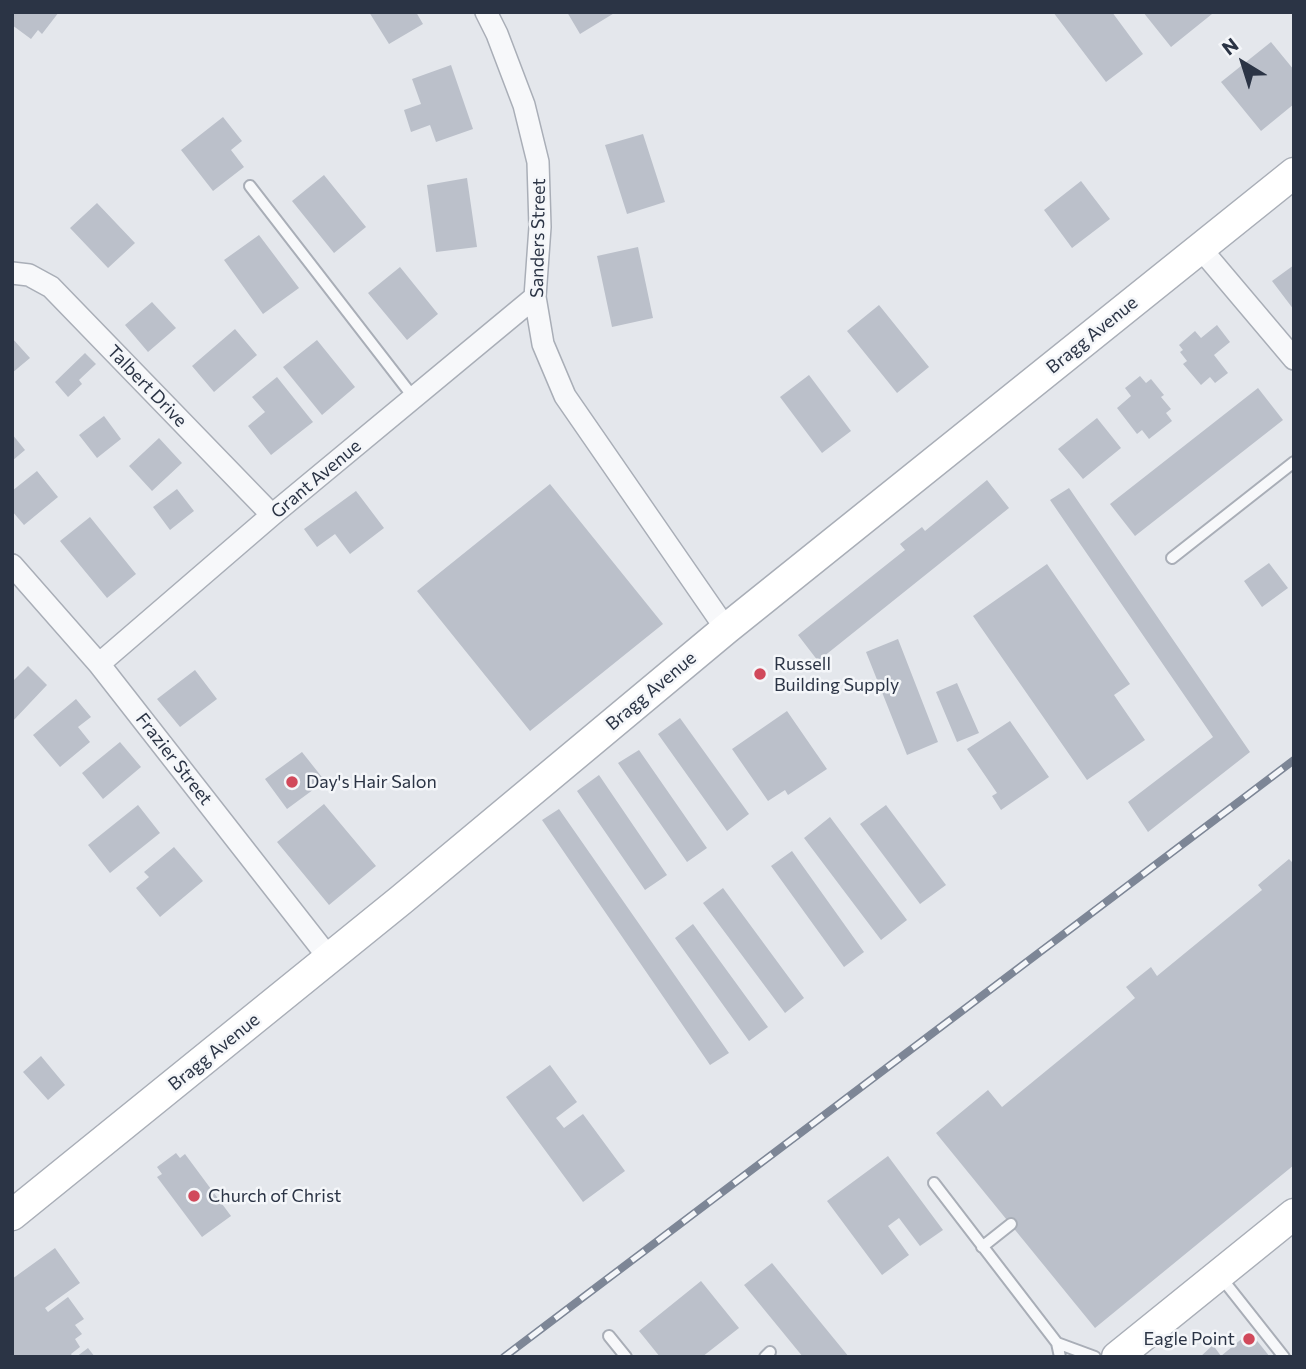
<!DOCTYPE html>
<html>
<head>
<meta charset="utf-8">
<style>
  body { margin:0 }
  #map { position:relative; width:1306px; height:1369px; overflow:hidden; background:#e4e7ec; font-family:Commissioner,sans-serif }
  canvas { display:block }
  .frame { position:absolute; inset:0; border:14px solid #2b3445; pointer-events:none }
  .north { position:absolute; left:1208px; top:28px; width:70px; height:70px; -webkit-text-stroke:5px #f4f6f9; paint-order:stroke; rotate:322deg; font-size:19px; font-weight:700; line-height:28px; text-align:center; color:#2b3445 }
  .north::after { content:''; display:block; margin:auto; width:24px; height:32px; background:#2b3445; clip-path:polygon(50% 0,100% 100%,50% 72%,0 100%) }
</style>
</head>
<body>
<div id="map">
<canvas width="1306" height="1369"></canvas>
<div class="frame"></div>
<div class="north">N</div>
</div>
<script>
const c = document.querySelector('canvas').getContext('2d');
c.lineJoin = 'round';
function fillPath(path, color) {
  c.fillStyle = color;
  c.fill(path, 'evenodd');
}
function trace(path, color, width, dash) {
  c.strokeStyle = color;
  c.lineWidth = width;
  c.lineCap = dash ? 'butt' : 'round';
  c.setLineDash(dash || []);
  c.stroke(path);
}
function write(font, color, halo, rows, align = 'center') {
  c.font = font + ' Commissioner,sans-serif';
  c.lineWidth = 5;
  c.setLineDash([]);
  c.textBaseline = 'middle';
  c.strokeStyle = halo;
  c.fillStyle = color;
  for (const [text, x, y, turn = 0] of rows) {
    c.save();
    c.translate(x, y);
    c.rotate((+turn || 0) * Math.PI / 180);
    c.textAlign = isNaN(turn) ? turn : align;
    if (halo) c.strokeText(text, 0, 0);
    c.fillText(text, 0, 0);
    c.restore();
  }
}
fillPath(new Path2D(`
  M12,12H59L42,34L38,30L31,39L12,25Z
  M369,12H416L423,24L389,44Z
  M567,12H616L580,34Z
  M1053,12H1112L1143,54L1106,82Z
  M1143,12H1211L1212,14L1171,47Z
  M1271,42L1294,70V104L1261,131L1221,82Z
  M451,65L473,129L436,142L430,125L411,132L404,110L421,104L412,79Z
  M223,117L242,141L231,150L244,167L213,191L181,150Z
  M643,134L665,202L627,214L605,145Z
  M324,175L366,227L334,253L292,201Z
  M467,178L477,247L436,252L427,185Z
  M1081,181L1110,219L1072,248L1044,210Z
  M97,203L135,243L108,268L70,228Z
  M259,235L299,288L263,314L224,260Z
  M638,247L653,318L612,327L597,256Z
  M1294,265V310L1272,281Z
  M400,267L438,314L407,340L368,293Z
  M152,302L176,328L148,352L125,325Z
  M879,305L929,367L897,393L847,331Z
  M1217,325L1230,342L1214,355L1228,373L1215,383L1210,377L1201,385L1183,364L1187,361L1180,352L1183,350L1179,345L1195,331L1201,338Z
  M235,329L257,355L214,392L192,366Z
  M12,338L30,358L12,373Z
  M317,340L355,387L322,415L283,367Z
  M85,353L96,364L79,380L82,384L68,397L55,382Z
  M809,375L851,431L822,453L780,397Z
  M1140,376L1146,383L1151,379L1164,395L1161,397L1171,409L1166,413L1172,421L1149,439L1142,430L1137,434L1117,408L1131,396L1125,388Z
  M277,377L313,422L271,455L248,426L265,412L252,397Z
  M1258,388L1283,420L1135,536L1110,504Z
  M104,416L121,439L97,458L79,435Z
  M1097,418L1121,448L1083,479L1058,449Z
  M12,434L25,450L12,461Z
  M159,438L182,463L152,491L129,466Z
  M37,471L58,497L24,525L12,511V491Z
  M987,480L1009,508L818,661L798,635L905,550L900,544L922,527L925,531Z
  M550,484L663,624L530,731L417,591Z
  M1069,488L1250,752L1148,832L1128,802L1213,737L1050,500Z
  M177,489L194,511L170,530L153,507Z
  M356,491L384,528L350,554L335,534L317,547L304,529Z
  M90,517L136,574L107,598L60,541Z
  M1269,563L1288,588L1262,607L1244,581Z
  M1047,564L1130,684L1114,695L1145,740L1087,780L973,616Z
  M898,639L938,742L907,755L866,652Z
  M28,666L47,685L12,722V682Z
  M195,670L217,699L180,727L157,699Z
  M957,683L979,733L957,742L936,692Z
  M76,699L91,717L78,727L90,742L60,767L33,735Z
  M787,711L827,769L788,795L785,790L768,801L732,749Z
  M680,718L749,814L727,831L658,734Z
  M1010,721L1049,777L1001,810L992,796L997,793L967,749Z
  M120,742L141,767L103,799L82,773Z
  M639,750L707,848L687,862L618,763Z
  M302,752L325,781L287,809L265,779Z
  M599,775L667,875L645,890L577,791Z
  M324,804L376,866L329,905L277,842Z
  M138,805L160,833L110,873L88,845Z
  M886,805L946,885L920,904L860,824Z
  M559,809L729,1053L710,1065L542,820Z
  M830,817L907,920L881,940L804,838Z
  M174,847L203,881L160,917L136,888L149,877L144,872Z
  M792,851L864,952L844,967L771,866Z
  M1289,859L1294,864V1165L1095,1328L936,1133L988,1090L1002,1107L1135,998L1126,987L1151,967L1157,976L1262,890L1258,885Z
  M723,888L804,998L785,1013L703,903Z
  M693,924L768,1027L749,1041L675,938Z
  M41,1056L65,1085L48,1100L23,1072Z
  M550,1065L577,1102L556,1118L564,1128L583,1114L625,1171L583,1202L506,1097Z
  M176,1153L180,1158L185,1154L231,1216L202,1237L157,1177L162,1174L157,1167Z
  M888,1156L943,1230L920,1246L899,1218L888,1226L909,1255L882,1275L827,1201Z
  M55,1248L80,1283L45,1308L48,1312L68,1297L84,1319L75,1325L82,1334L75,1339L80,1347L71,1354L73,1357H12V1279Z
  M772,1263L849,1357H803L744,1285Z
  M701,1281L739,1328L702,1357H660L639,1331Z
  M1250,1332L1270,1357H1200L1213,1345L1221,1356Z
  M88,1348L95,1357H76Z`), '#bbc0ca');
const service = new Path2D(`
  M250,186L414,398
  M1172,558L1294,462
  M934,1183L1057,1343L1060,1357
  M982,1247L1011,1224
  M1220,1276L1284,1357
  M609,1336L626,1357
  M1057,1343L1095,1357
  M765,1357L770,1352`);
const minor = new Path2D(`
  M486,12L497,34L524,105L538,162L540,227L535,297L543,344L565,396L726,629
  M1201,249L1294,359
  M12,273L29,275L51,287L272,515
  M12,565L99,664L329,958
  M99,664L272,515L535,297`);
const secondary = new Path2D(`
  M12,1215L401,900L726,629L1294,173
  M1117,1357L1294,1214`);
trace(service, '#a9aeb7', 14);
trace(minor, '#a9aeb7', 24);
trace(secondary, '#a9aeb7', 33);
trace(service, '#f7f8fa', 10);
trace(minor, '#f7f8fa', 21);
trace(secondary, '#fff', 30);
const rail = new Path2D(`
  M504,1357L1294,760`);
trace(rail, '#7d8696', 8);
trace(rail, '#f4f6f9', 5, [16]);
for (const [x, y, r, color] of [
  [760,674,7,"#d1495b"],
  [292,782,7,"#d1495b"],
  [194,1196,7,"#d1495b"],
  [1249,1339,7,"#d1495b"]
]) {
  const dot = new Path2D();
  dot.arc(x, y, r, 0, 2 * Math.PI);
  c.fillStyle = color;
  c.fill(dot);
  trace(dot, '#f4f6f9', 2.5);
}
write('18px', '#2b3445', '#f4f6f9', [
  ["Sanders Street",538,238,-89],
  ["Bragg Avenue",1092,335,-39],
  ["Talbert Drive",147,386,46],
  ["Grant Avenue",316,479,-40],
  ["Bragg Avenue",651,691,-40],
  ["Frazier Street",174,759,52],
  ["Bragg Avenue",214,1052,-39]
]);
write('18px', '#2b3445', '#f4f6f9', [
  ["Russell",774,664],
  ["Building Supply",774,685],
  ["Day's Hair Salon",306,782],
  ["Church of Christ",208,1196],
  ["Eagle Point",1235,1339,"right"]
], 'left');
</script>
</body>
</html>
